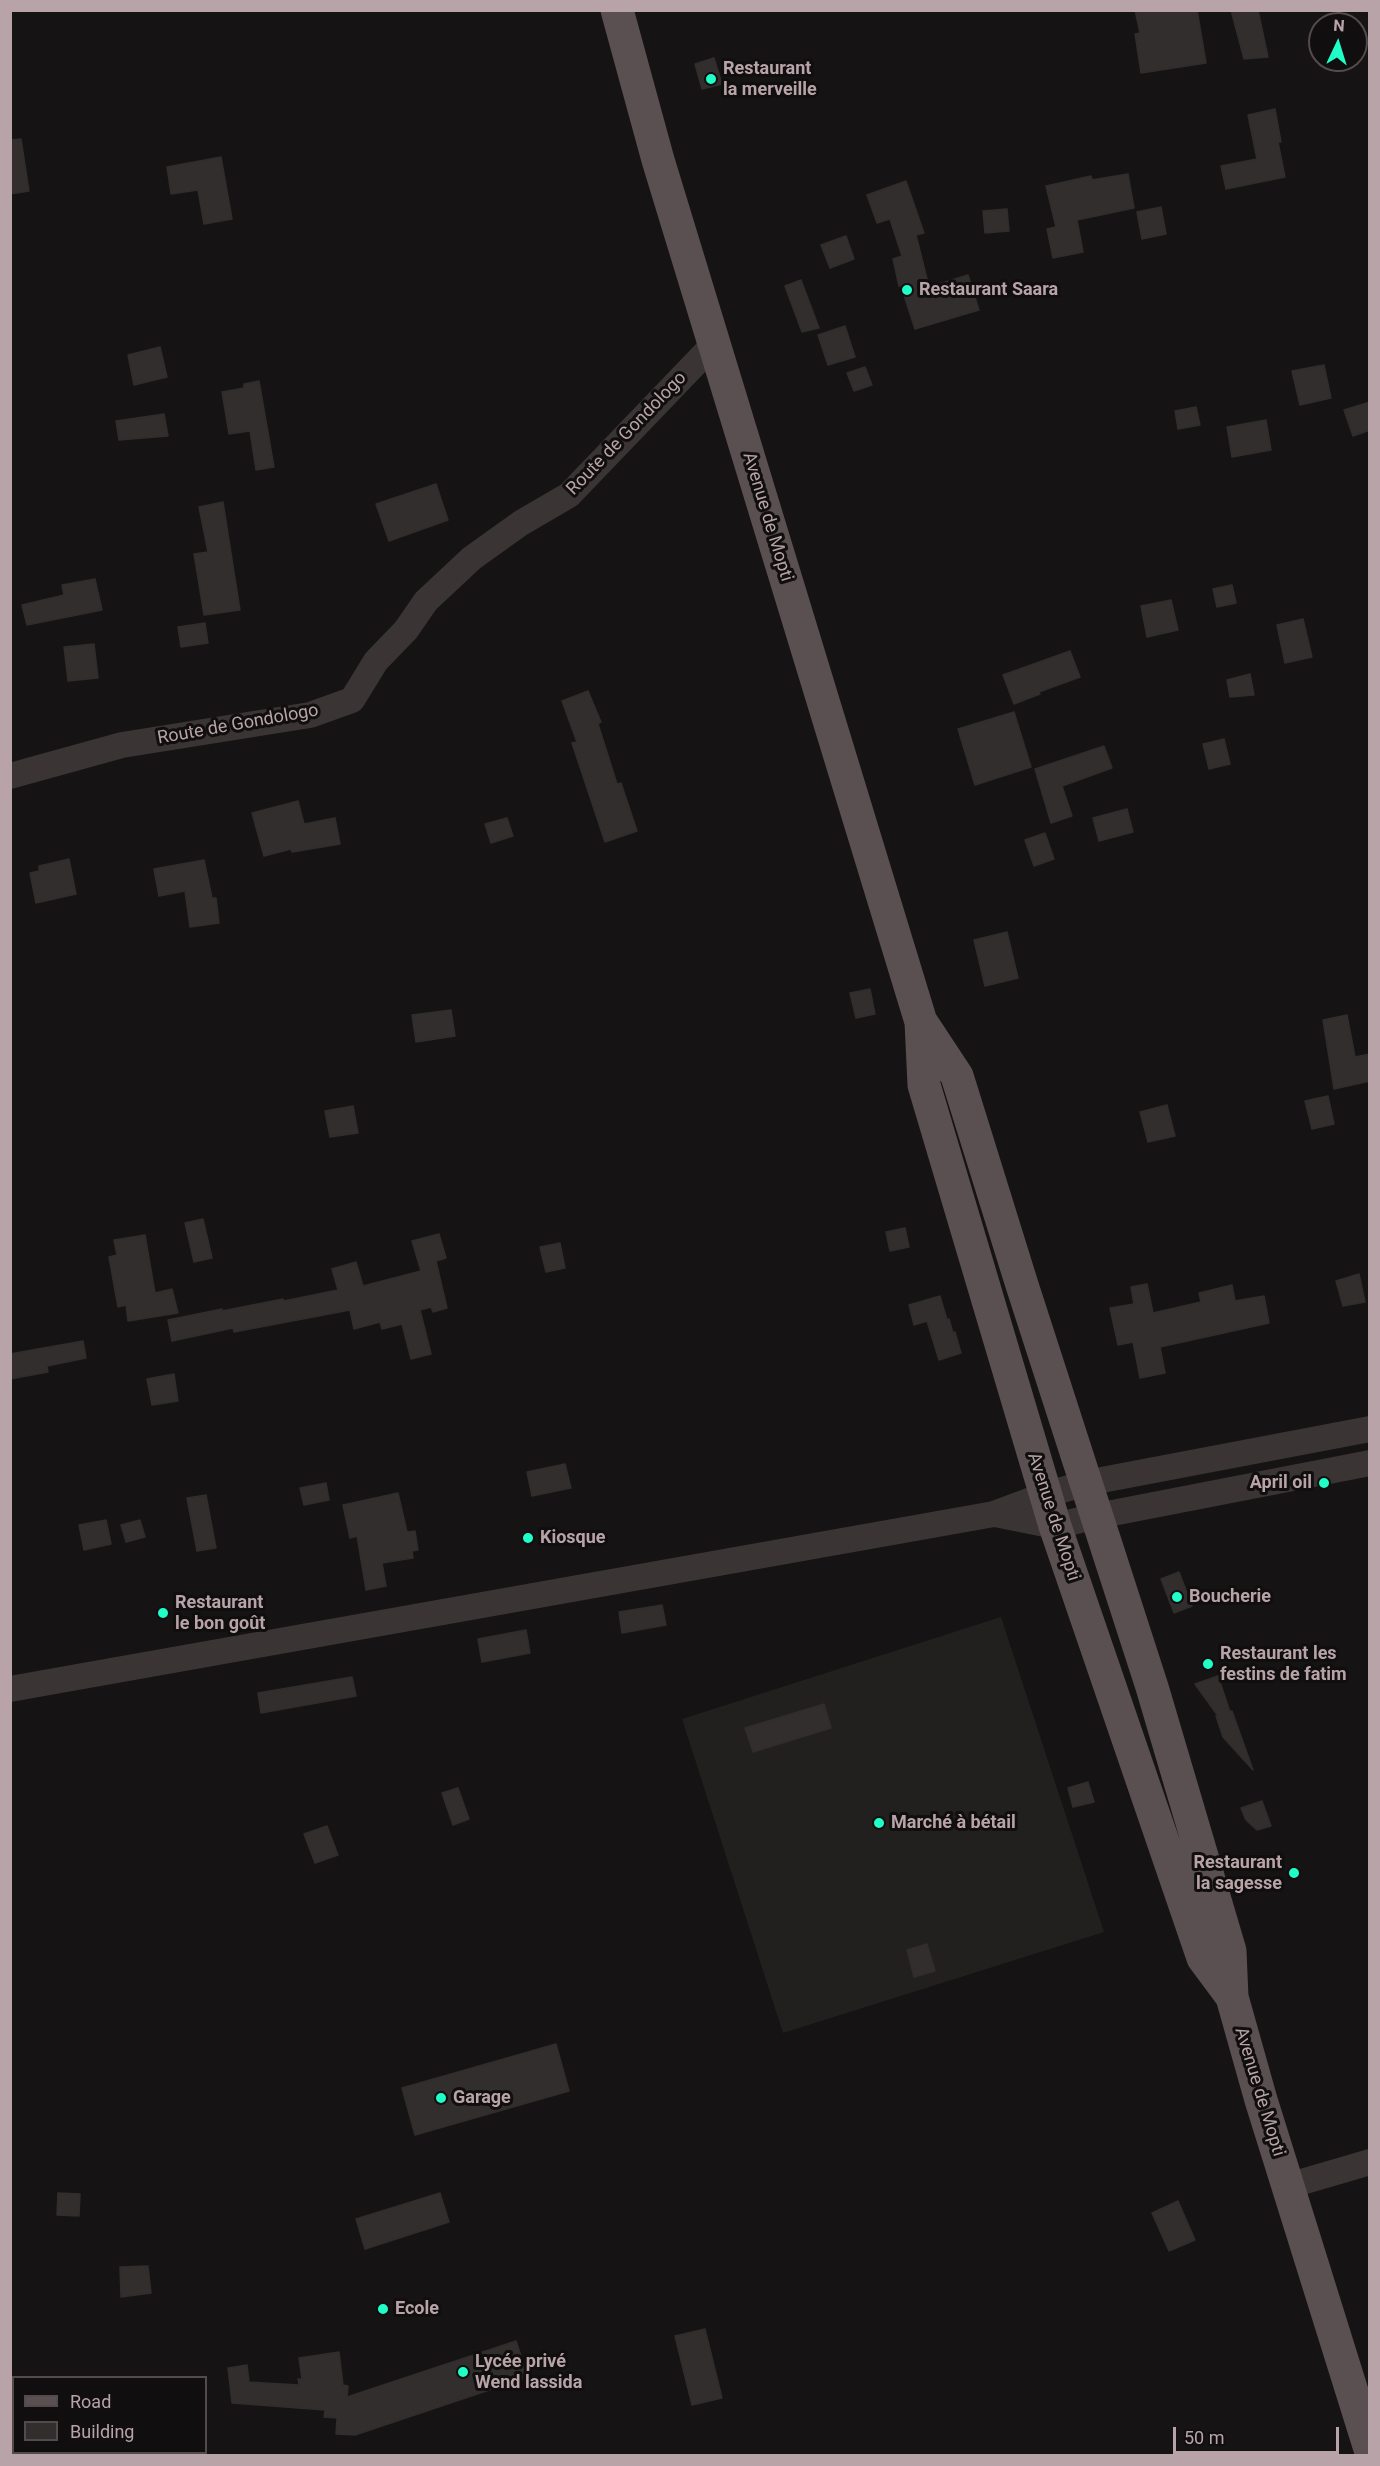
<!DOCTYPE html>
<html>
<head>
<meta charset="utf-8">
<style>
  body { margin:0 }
  #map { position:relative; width:1380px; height:2466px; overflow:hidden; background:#151313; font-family:Roboto,sans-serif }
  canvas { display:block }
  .frame { position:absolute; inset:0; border:12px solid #b7a3a8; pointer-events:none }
  .legend { position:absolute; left:12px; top:2376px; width:195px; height:78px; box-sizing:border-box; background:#100e0e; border:2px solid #534a4c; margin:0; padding:8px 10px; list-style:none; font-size:18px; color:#b7a3a8 }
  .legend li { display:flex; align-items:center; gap:12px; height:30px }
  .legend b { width:30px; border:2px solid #534a4c }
  .north { position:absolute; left:1308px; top:12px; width:60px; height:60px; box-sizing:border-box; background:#100e0e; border:2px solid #534a4c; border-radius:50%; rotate:4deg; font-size:16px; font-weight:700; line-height:24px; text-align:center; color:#b7a3a8 }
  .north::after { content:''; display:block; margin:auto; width:21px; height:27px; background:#21ffc8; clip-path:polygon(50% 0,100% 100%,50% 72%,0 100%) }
  .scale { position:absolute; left:1173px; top:2427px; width:166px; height:27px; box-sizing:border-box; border:3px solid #b7a3a8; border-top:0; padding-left:8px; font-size:18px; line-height:21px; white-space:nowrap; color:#b7a3a8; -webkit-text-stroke:4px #100e0e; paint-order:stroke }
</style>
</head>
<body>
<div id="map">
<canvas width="1380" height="2466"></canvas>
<div class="frame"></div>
<ul class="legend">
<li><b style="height:8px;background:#5a4f51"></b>Road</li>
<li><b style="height:16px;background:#322e2e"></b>Building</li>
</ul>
<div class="north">N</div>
<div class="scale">50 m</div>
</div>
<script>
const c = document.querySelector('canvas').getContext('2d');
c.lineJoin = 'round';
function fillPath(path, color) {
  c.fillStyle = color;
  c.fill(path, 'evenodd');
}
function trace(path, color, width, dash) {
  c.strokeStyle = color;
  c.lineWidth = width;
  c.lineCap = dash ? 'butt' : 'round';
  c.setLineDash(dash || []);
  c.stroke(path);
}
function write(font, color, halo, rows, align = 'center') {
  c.font = font + ' Roboto,sans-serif';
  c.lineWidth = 6;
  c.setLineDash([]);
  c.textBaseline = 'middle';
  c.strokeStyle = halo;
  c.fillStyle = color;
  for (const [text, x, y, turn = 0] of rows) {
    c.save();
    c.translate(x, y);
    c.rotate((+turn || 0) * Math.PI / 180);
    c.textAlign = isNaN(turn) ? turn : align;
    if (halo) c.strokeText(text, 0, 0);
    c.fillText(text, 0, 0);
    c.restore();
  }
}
fillPath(new Path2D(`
  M1001,1617L1104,1932L783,2033L682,1719Z`), '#221f1f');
const building = new Path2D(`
  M1135,10H1197L1206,63L1141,73L1135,34L1140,33Z
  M1231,10H1258L1268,57L1244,59Z
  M714,58L722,84L702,89L695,64Z
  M1275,109L1281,142H1278L1285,177L1226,189L1221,166L1257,159L1248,115Z
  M21,139L29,191L10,194V140Z
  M221,157L232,219L204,224L198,190L171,194L167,167Z
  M1128,174L1134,208L1077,220L1083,252L1053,258L1047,229L1056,227L1046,186L1091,176L1092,180Z
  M906,181L924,233L916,235L929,287L968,275L979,310L915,329L901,286H899L893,259L902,256L890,219L877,223L867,195Z
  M1161,207L1166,234L1142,239L1137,212Z
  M1007,209L1009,231L985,233L983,211Z
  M846,236L854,259L830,268L821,245Z
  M801,280L819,328L802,332L785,286Z
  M845,326L855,357L828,365L818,335Z
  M160,347L167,377L134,385L128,355Z
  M1324,365L1331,398L1300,405L1292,371Z
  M865,367L872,385L854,391L847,373Z
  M259,381L274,467L256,470L250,431L229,434L222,392L244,388V384Z
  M1370,402V430L1353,436L1344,410Z
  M1196,407L1200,425L1178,429L1175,411Z
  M164,414L168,436L119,440L116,421Z
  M1266,420L1271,450L1232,457L1227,427Z
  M436,484L448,520L389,541L376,504Z
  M223,502L240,610L204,615L194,554L208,552L199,507Z
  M95,579L102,610L27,625L22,605L64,595L62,585Z
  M1232,585L1236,603L1217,607L1213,589Z
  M1171,600L1178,630L1147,637L1141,606Z
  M1303,619L1312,657L1285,663L1277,625Z
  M205,623L208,643L181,647L178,627Z
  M94,644L98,678L68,681L64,647Z
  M1070,651L1080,677L1039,692L1040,694L1014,704L1003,675Z
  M1250,674L1254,695L1230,697L1227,680Z
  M588,691L601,722L598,724L617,784L621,783L637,831L605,842L572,743L577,742L562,701Z
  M1014,712L1031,767L975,785L958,729Z
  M1224,739L1230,764L1209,769L1203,744Z
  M1104,746L1112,768L1062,786L1072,816L1051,823L1035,769Z
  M298,801L304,824L335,818L340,844L292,852L291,849L264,856L252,813Z
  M1127,809L1133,832L1099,841L1093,818Z
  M507,818L513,836L491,843L485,824Z
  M1045,833L1054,859L1034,866L1025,840Z
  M69,859L76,894L36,903L30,873L39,871V866Z
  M204,860L212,898H216L219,923L190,927L185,891L159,896L154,869Z
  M1007,932L1018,978L985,986L974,940Z
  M870,989L875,1014L856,1018L850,993Z
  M451,1010L455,1036L416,1042L412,1015Z
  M1347,1015L1355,1057L1370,1054V1081L1334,1089L1323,1020Z
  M1328,1096L1334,1124L1312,1129L1305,1101Z
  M1167,1105L1175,1136L1148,1142L1140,1112Z
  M353,1106L358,1133L330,1137L325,1111Z
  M203,1219L212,1258L194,1262L185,1223Z
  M905,1228L909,1247L890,1251L886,1232Z
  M439,1234L446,1258L436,1261L447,1308L433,1312L431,1307L420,1310L431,1354L411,1359L402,1324L382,1329L380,1322L354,1329L350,1310L234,1332L233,1328L172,1341L168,1320L222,1309V1311L283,1299L284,1301L338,1290L332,1269L356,1262L363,1286L421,1271L412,1241Z
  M145,1235L155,1293L172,1289L178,1313L128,1321L126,1305L118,1307L109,1257L117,1255L114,1240Z
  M560,1243L565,1268L546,1272L540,1247Z
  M1359,1274L1365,1302L1343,1306L1336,1281Z
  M1147,1284L1153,1313L1201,1302L1199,1293L1232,1285L1235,1301L1264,1296L1269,1323L1160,1347L1165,1373L1140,1378L1133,1342L1118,1345L1110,1308L1134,1304L1131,1287Z
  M940,1296L947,1320L949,1319L953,1333L955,1332L961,1353L939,1360L927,1321L914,1325L909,1305Z
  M83,1341L86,1358L47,1366L48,1372L10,1379V1354Z
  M174,1374L178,1401L152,1405L147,1379Z
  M565,1464L571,1488L532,1496L527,1472Z
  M326,1483L329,1500L304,1505L300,1488Z
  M398,1493L407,1532L415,1531L418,1550L412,1551L413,1558L382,1563L386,1586L366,1590L357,1536L350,1538L343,1505Z
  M206,1495L216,1548L197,1551L187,1498Z
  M106,1520L111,1544L84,1550L79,1525Z
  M140,1520L145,1537L126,1542L121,1525Z
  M1179,1572L1192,1606L1174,1613L1161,1579Z
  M662,1605L666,1625L622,1633L619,1612Z
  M526,1630L530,1653L482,1662L478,1639Z
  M1218,1676L1230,1712L1232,1711L1253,1770L1223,1737L1216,1716H1218L1195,1684Z
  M352,1677L356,1696L261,1713L258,1693Z
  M824,1704L831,1728L753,1752L745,1728Z
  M1088,1782L1094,1802L1073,1807L1068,1788Z
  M458,1788L469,1819L453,1825L442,1793Z
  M1262,1801L1271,1826L1257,1830L1246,1820L1241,1808Z
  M327,1826L338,1855L315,1863L304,1834Z
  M927,1944L935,1971L914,1977L907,1950Z
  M556,2044L569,2091L415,2135L402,2088Z
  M58,2193L80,2194L79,2216L57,2215Z
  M440,2193L449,2222L365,2249L356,2219Z
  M1178,2201L1195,2240L1169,2251L1152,2213Z
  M148,2266L151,2293L121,2297L120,2267Z
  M705,2329L722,2398L692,2405L675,2336Z
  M516,2341L528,2377L355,2435L336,2434L337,2418L324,2417L325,2410L232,2403L228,2368L247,2365L249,2382L299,2385L298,2379H302L299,2358L339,2352L343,2385L348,2386L347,2397Z`);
fillPath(building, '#322e2e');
trace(building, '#312d2d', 1.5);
trace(new Path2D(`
  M10,776L122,745L310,715L352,700L376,661L406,630L426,601L472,558L521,523L569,495L714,344
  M995,1514L1055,1526L1097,1516L1370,1463
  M10,1689L994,1514L1045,1495L1086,1483L1370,1429
  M1288,2186L1370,2162`), '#3a3434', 26);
trace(new Path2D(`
  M617,10L658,160L921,1022L924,1085L1055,1526L1203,1958L1232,1997
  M922,1023L957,1076L1022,1285L1152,1687L1230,1951L1232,1997L1261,2100L1370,2449`), '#5a4f51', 33);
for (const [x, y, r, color] of [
  [711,79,6,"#21ffc8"],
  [907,290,6,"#21ffc8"],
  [1324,1483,6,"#21ffc8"],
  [528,1538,6,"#21ffc8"],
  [1177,1597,6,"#21ffc8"],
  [163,1613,6,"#21ffc8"],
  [1208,1664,6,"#21ffc8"],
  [879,1823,6,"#21ffc8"],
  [1294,1873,6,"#21ffc8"],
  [441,2098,6,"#21ffc8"],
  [383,2309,6,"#21ffc8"],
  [463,2372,6,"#21ffc8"]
]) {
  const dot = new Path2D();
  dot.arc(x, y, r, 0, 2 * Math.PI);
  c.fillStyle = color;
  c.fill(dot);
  trace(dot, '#100e0e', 2);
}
write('bold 18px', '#b7a3a8', '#100e0e', [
  ["Restaurant",723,69],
  ["la merveille",723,90],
  ["Restaurant Saara",919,290],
  ["April oil",1312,1483,"right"],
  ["Kiosque",540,1538],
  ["Boucherie",1189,1597],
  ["Restaurant",175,1603],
  ["le bon goût",175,1624],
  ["Restaurant les",1220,1654],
  ["festins de fatim",1220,1675],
  ["Marché à bétail",891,1823],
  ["Restaurant",1282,1863,"right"],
  ["la sagesse",1282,1884,"right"],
  ["Garage",453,2098],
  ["Ecole",395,2309],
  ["Lycée privé",475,2362],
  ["Wend lassida",475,2383]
], 'left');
write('18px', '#b7a3a8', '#100e0e', [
  ["Route de Gondologo",627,434,-46],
  ["Avenue de Mopti",767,517,73],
  ["Route de Gondologo",238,725,-10],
  ["Avenue de Mopti",1053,1517,72],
  ["Avenue de Mopti",1259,2092,73]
]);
</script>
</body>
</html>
